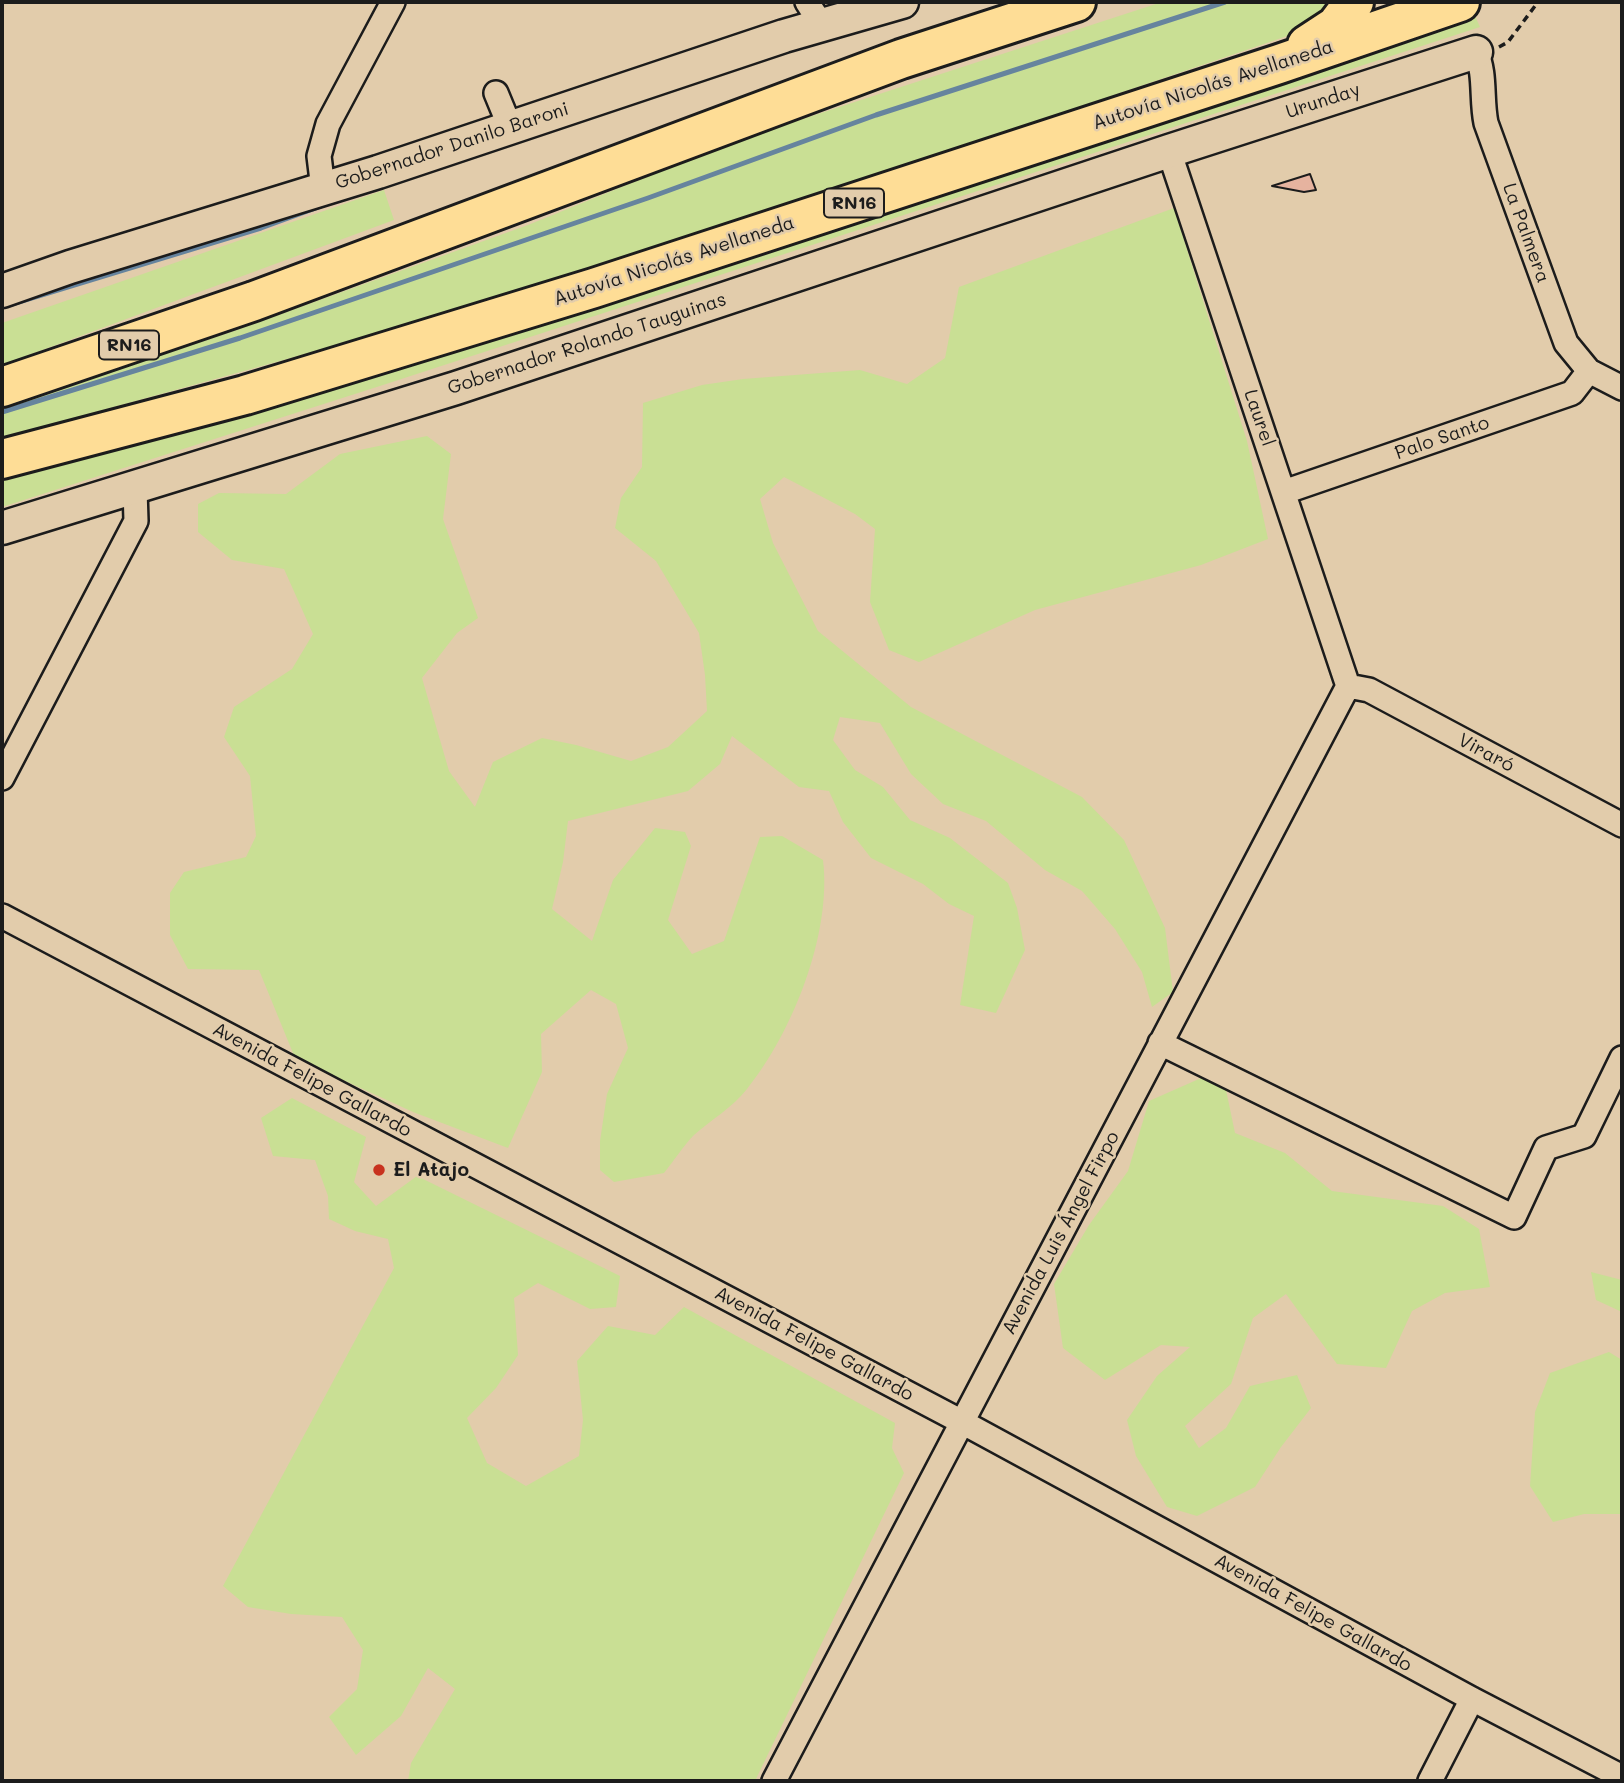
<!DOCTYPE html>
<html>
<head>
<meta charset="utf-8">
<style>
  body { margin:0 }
  #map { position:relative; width:1624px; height:1783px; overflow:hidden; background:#e2ccab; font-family:Mali,sans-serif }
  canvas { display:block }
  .frame { position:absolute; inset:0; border:4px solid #1c1c1c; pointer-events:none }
</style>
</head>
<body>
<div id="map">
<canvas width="1624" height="1783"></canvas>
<div class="frame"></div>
</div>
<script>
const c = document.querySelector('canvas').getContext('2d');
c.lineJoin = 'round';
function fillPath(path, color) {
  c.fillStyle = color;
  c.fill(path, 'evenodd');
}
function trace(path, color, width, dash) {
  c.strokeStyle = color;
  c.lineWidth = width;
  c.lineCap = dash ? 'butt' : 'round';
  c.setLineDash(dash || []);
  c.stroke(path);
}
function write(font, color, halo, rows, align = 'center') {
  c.font = font + ' Mali,sans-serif';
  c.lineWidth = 5;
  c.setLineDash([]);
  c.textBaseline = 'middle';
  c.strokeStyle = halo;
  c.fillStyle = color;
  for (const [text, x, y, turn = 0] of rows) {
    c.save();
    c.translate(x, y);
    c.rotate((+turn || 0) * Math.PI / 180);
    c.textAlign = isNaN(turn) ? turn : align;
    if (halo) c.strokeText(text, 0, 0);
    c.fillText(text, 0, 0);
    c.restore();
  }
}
fillPath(new Path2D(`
  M1162,2H1336L1305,30L712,232L345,343L2,438V407L228,333L528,225L678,164L778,127Z
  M1471,7L1480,27L383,385L2,507V470Z
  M384,190L394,220L2,365V323Z
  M1174,208L1247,441L1268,539L1201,565L1035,610L919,662L889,650L870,602L875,529L855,514L784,477L760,499L773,543L818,631L911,707L1082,797L1124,840L1165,928L1173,992L1152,1007L1142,972L1115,929L1082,891L1045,870L986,821L943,804L911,774L880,723L840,717L833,740L855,770L883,787L910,820L950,838L1008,883L1017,908L1025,950L996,1013L960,1005L974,916L949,904L923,884L871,858L843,822L829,791L799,787L732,736L720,764L688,791L568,821L563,862L552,909L592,941L613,880L655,828L685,832L691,846L668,920L692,954L724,941L760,837L782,836L823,860C832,933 793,1032 747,1089C733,1107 711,1120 694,1135C683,1146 674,1161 664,1173L614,1182L600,1170V1141L607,1094L628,1048L616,1004L591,990L541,1034L542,1072L508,1148L413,1112L295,1058L259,970L188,969L170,935V893L184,872L246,857L256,836L250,776L224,737L234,707L292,669L313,634L284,569L232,560L198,532V504L219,493L286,494L340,454L427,436L451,454L443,519L478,618L457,633L422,678L449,771L475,807L493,762L542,738L576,745L631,761L668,747L707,711L705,675L699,633L656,561L615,528L621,498L642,467L643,403L702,385L743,379L860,370L907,384L945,358L959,287Z
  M1208,1075L1225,1085L1235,1133L1285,1153L1332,1191L1443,1206L1479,1229L1490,1287L1445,1293L1412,1311L1386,1368L1337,1364L1286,1294L1253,1318L1231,1384L1185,1426L1199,1448L1226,1428L1250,1386L1297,1375L1311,1408L1281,1447L1255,1487L1197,1516L1167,1507L1136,1456L1127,1420L1157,1376L1190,1347L1161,1345L1105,1380L1063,1348L1054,1284L1089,1225L1128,1171L1149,1101Z
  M292,1098L366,1137L354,1182L376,1206L417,1176L620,1276L616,1307L590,1309L538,1283L514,1298L518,1355L496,1388L467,1418L487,1463L526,1486L579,1456L583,1420L577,1361L608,1326L655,1335L684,1307L895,1423L892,1448L904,1473L755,1781H408L411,1763L455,1689L428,1668L401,1716L356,1755L329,1717L357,1689L363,1650L342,1617L291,1614L248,1607L223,1586L394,1268L388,1239L355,1231L329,1219L328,1196L315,1160L273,1156L261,1118Z
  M1591,1272L1622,1280V1312L1596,1300Z
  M1609,1352L1622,1360V1514H1584L1553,1522L1530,1486L1535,1412L1550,1373Z`), '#c9df94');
trace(new Path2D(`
  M2,307L261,228L332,202
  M2,412L240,338L648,198L876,115L1225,2`), '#66849e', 5);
const building = new Path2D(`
  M1310,174L1316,190L1304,192L1272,186Z`);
fillPath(building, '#e6b39f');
trace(building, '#1c1c1c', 2);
const street = new Path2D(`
  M807,2L821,24
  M1476,52C1486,74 1481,99 1486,123L1566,343L1589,371L1622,388
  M496,93L510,127
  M1169,151L1348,686
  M323,189L319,156L328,124L393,2
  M1284,492L1572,393L1589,371
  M1348,686L1369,690L1622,825
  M2,778L136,521L135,489
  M2,916L962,1422L1472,1699L1622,1777
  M1160,1043L1514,1217L1546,1148L1584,1136L1622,1058
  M774,1781L1348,686
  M1430,1781L1472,1699`);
const secondary = new Path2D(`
  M2,291L70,267L378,172L784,36L902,2
  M2,528L456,388L1169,151L1476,52`);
const highway = new Path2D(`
  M1307,45L1336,26L1354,2
  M2,387L254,301L901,59L1076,2
  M2,459L245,395L594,288L1279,64L1460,2`);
trace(street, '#1c1c1c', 28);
trace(secondary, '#1c1c1c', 37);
trace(highway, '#1c1c1c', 44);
trace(new Path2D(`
  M1499,47L1508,42L1538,2`), '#1c1c1c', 3.5, [7, 5]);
trace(street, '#e2ccab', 23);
trace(secondary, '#e2ccab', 32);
trace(highway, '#fedd96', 38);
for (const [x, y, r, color] of [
  [379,1170,7,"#c8321e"]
]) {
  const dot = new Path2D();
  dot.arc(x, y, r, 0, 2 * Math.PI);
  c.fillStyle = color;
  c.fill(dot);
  trace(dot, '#e2ccab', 2.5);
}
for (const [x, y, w] of [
  [854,203,60],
  [129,345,60]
]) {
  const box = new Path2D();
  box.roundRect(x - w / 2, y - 14.5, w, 29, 5);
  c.fillStyle = '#e2ccab';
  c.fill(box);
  trace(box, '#1c1c1c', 2);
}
write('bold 18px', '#1c1c1c', null, [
  ["RN16",854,203],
  ["RN16",129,345]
]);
write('19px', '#1c1c1c', '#e2ccab', [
  ["Autovía Nicolás Avellaneda",1213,85,-18],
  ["Urunday",1323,101,-18],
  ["Gobernador Danilo Baroni",452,146,-18],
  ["La Palmera",1526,233,70],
  ["Autovía Nicolás Avellaneda",674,261,-18],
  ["Gobernador Rolando Tauguinas",587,344,-18],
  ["Laurel",1259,418,71],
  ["Palo Santo",1442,438,-19],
  ["Viraró",1486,753,28],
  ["Avenida Felipe Gallardo",312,1080,28],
  ["Avenida Luis Ángel Firpo",1061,1233,-62],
  ["Avenida Felipe Gallardo",814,1344,28],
  ["Avenida Felipe Gallardo",1313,1613,29]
]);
write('bold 19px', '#1c1c1c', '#e2ccab', [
  ["El Atajo",393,1170]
], 'left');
</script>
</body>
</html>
